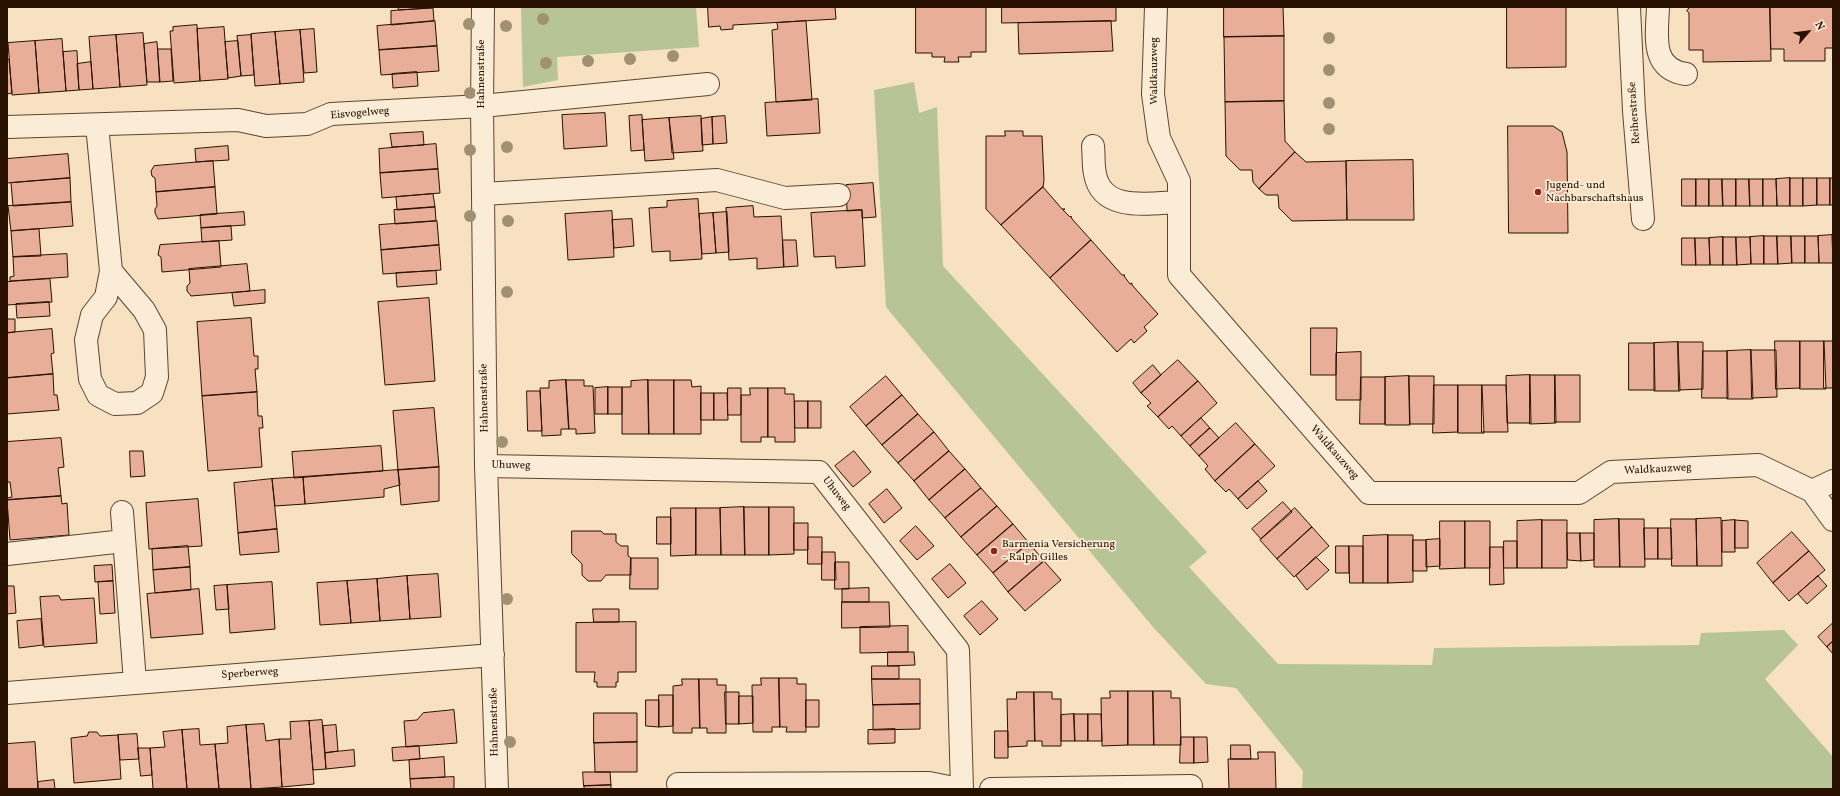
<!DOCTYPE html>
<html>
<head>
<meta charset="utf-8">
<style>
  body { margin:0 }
  #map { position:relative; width:1840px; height:796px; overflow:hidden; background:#f7e1c0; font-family:Vollkorn,serif }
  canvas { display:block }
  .frame { position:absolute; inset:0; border:8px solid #291100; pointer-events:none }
  .north { position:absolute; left:1788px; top:12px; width:40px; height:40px; -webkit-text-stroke:3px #faecd6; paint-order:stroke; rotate:62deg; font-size:11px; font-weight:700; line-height:16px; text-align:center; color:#291100 }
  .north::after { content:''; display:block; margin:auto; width:14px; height:18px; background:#291100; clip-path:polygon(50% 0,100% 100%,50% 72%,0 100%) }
</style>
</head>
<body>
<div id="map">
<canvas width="1840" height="796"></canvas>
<div class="frame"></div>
<div class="north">N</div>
</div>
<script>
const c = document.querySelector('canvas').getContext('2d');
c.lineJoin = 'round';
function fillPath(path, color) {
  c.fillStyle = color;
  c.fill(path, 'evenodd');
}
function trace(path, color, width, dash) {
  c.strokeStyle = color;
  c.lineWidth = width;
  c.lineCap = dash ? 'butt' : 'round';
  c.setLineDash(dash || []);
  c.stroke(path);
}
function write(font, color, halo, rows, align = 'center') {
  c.font = font + ' Vollkorn,serif';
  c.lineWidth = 3.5;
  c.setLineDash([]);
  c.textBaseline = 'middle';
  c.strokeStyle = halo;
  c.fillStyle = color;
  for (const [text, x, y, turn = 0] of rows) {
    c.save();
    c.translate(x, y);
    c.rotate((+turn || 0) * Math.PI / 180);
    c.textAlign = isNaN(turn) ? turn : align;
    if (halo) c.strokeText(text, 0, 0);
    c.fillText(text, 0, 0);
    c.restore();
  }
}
fillPath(new Path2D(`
  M521,7H696L699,47L557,57L558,80L523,87Z
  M914,82L919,113L937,107L943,266L1207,552L1189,567L1278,664L1432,665L1434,648L1699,645L1701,633L1784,630L1798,645L1765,679L1833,757V789H1302L1303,771L1236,688L1206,684L1153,627L886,307L874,90Z`), '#b7c496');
const building = new Path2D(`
  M398,7H433V8L399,10Z
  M708,7H835L836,19L733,25V29L721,30L720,26L709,27Z
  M916,7H986V52H971V57H958L959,62H944L945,57H932V53H916Z
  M1002,7H1116V21L1002,23Z
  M1224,7H1283L1284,36L1224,37Z
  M1507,7H1566V67L1507,68Z
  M1690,7H1770L1771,61L1703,62V50H1689V13L1687,11Z
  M1770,7H1833V48H1825V61H1784V49H1771Z
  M433,8L434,21L391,25V11Z
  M435,21L437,46L379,50L377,26Z
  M806,21L812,100L776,102L772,30L778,29L777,23Z
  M1111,21L1113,51L1019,54L1018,23Z
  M197,25L200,81L174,83L170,31H173V27Z
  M224,27L228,79L200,81L197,29Z
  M314,29L317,72L304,73L300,30Z
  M300,30L304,82L280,84L275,32Z
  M275,32L280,84L255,86L251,34Z
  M143,33L147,85L120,87L116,35Z
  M116,35L120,87L93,89L89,37Z
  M251,35L254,75L241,76L237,36Z
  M1284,36V101L1225,102L1224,37Z
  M62,39L66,91L39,93L35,41Z
  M35,41L39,93L12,95L8,43Z
  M238,41L241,76L228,78L225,42Z
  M157,42L160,82H147L144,44Z
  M437,46L439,71L381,75L379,50Z
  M158,49H171L173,81L160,82Z
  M77,51L79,90L66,91L63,52Z
  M7,59H9L12,93L7,94Z
  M91,62L93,89L79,90L77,64Z
  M417,72L418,86L393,88L392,74Z
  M818,99L820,133L767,136L765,103Z
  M1284,101L1285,141L1295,152L1259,189L1253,182L1252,170H1240L1226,156L1225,102Z
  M605,113L607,146L564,149L562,115Z
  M642,115L644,150L631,151L629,116Z
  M701,116L703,151L672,153L669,118Z
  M725,116L727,143L713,144L712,117Z
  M712,117L713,144L702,145L701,119Z
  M669,118L674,159L645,161L642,120Z
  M1508,126H1553L1562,132L1567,152L1568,233H1509Z
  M1005,131H1023V136H1042L1044,180L1043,187L1001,225L986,209V136H1005Z
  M423,132L424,145L392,147L390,134Z
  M436,144L438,169L380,173L379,149Z
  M228,146L229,160L196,162L195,149Z
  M1295,152L1306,162L1346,161L1347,220L1292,221L1279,208L1278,195H1266L1259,189Z
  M68,154L70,178L7,183V159Z
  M1413,160L1414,220H1347L1346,161Z
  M213,161L215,187L156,192L155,178L152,176L151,171L154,166Z
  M438,169L440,193L382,198L380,173Z
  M70,178L71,202L13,206L11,183Z
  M1790,178V206H1777L1776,179Z
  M1790,178H1803V206H1790Z
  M1803,178H1817V205L1803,206Z
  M1817,178H1830V205H1817Z
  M1830,178H1833V205H1830Z
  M1682,179H1696V206H1682Z
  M1696,179H1709V206H1696Z
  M1709,179H1722L1723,206H1709Z
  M1722,179H1736V206H1723Z
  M1736,179H1749L1750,206H1736Z
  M1749,179H1763V206H1750Z
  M1763,179H1776L1777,206H1763Z
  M873,183L876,217L862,218V210L847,211L846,185Z
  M215,187L217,214L158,219L155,213V209L157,206L156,192Z
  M1043,187L1062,209H1065L1063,210L1070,217L1071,216L1072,219L1091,240L1050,278L1001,225Z
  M433,194L435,207L397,210L396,197Z
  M698,199L702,259L670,261V251L652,252L649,208L667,207V201Z
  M71,202L73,226L11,231L8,206Z
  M753,206L754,217L781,216L784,267L757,269V258L729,260L726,208Z
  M435,207L436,221L395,224L394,210Z
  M862,210L865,266L836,268L835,256L814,257L811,213Z
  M612,211L614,257L568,260L565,214Z
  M244,212L245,225L201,228L200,215Z
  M727,212L729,252L716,253L713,213Z
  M713,213L716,253L702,254L699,214Z
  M632,219L634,246L614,248L612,220Z
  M437,221L439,245L381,250L379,225Z
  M231,226L232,240L202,242L201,228Z
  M39,229L41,256L13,257L11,231Z
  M1832,235L1833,263H1819L1818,236Z
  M1764,236V264H1751L1750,237Z
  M1764,236H1777L1778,264H1764Z
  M1777,236H1791L1792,263L1778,264Z
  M1791,236H1805V263H1792Z
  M1805,236H1818L1819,263H1805Z
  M1723,237H1736L1737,265H1723Z
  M1723,237V265H1710L1709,238Z
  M1736,237H1750L1751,264L1737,265Z
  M1682,238H1695L1696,265H1682Z
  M1695,238H1709L1710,265H1696Z
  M783,240H796L798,266L784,267Z
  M1091,240L1122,275H1125L1124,276L1130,284L1132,283V285L1158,314L1144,327L1147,331L1134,343L1131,339L1117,352L1050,278Z
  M219,241L221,267L162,272L161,257L158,255L160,245Z
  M439,245L441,270L383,274L381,250Z
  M67,254L68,277L10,281V277L14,276L13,257Z
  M247,264L250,291L191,296L187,291V286L190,283L189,269Z
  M436,271L437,284L397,287L396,273Z
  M50,279L52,302L7,305V282Z
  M265,290V303L234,306L232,293Z
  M429,298L435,381L385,385L378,302Z
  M49,302L50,316L17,318L16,304Z
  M251,318L254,356H258V369H255L257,392L202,396L197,322Z
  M7,319H15V332L7,333Z
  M1311,328H1337L1336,375H1311Z
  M52,329L54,353L51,354L53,374L7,378V333Z
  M1775,341H1800V388L1776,389Z
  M1800,341H1824L1826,389H1800Z
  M1824,341H1833V388H1824Z
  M1678,342H1703V389L1679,390Z
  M1678,342L1680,391H1654V343Z
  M1629,343H1654L1655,390H1629Z
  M1751,350H1776L1777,397L1752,398Z
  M1751,350L1753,399H1727V351Z
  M1703,351H1727L1728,398H1702Z
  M1361,352V400H1336V353Z
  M1178,360L1198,381L1158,417L1147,406L1151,403L1141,393Z
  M1153,365L1161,375L1141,393L1133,383Z
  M53,374L54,395H57L59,410L7,414V378Z
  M1530,375H1555L1556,423L1530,424Z
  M1530,375L1531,423H1507L1506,376Z
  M1555,375H1580V422H1555Z
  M886,376L902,395L866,426L850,407Z
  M1409,376H1434V424H1410Z
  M1409,376L1410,425H1385V377Z
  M1361,377H1385V424H1360Z
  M566,380L569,429H561V435L542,436L540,388H549V381Z
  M566,380H584V386H593L595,433L576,434V429H569Z
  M648,380H674V434H649Z
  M648,380L649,434H622V387H631V381Z
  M674,380H691L692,387L701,386V434H674Z
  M1198,381L1217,403L1181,436L1172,426L1169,429L1158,417Z
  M1434,385H1458V432L1433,433Z
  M1458,385H1482L1484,433H1458Z
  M1482,385H1506L1508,432H1482Z
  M608,387V414H595V388Z
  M608,387H622V414H608Z
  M728,388H741V415H728Z
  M750,388H768V437H761V442H741V395H750Z
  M768,388H785V394H794L795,442H775V437H768Z
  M527,391H540L542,431H528Z
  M257,392L258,416H262L263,428H259L262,467L208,471L202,396Z
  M701,393H714V420H701Z
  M714,393H727L728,420H714Z
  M902,395L918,414L882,445L866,426Z
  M795,401H808V428H795Z
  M808,401H821V428H808Z
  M434,408L439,467L398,470L393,411Z
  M918,414L934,432L898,463L882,445Z
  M1201,418L1210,428L1190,446L1181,436Z
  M1236,423L1255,444L1215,481L1205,469L1208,466L1199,456Z
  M1210,428L1219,438L1199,456L1190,446Z
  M934,432L949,451L914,481L898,463Z
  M61,438L64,467L58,468L61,496L7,500V498L12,497L10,482H7V442Z
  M1255,444L1275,466L1238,499L1229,489L1226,492L1215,481Z
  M381,446L383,471L294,478L292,452Z
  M130,451H143L145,476L131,477Z
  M854,451L871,472L853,487L835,466Z
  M949,451L965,469L929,500L914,481Z
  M439,467V501L401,505L398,470Z
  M965,469L981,488L945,518L929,500Z
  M398,470L400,485L384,489V497L305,504L303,477Z
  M303,477L305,504L275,506L272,479Z
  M272,479L277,529L238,533L234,483Z
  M1258,481L1267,491L1247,509L1238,499Z
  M981,488L997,506L961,537L945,518Z
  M887,489L902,508L884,523L869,504Z
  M61,496L62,504L67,503L69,535L10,540L7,500Z
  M198,499L202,546L149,549L146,503Z
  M1283,502L1292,512L1261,539L1252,529Z
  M997,506L1013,524L977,555L961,537Z
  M744,507L745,555H721L720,508Z
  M744,507H769V555H745Z
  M769,507H794V554L769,555Z
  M671,508H696V555L671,556Z
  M696,508H720L721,555H696Z
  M1295,508L1312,527L1277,559L1260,540Z
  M657,517H671V544H657Z
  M1721,518L1722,566H1697L1696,519Z
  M1619,519H1644L1645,567H1620Z
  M1619,519L1620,567H1594V520Z
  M1671,519H1696L1697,566H1672Z
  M1542,520V568H1517V521Z
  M1542,520H1567V568H1542Z
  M1735,520L1748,521V548H1735Z
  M1735,520V552H1722V521Z
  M1440,521H1465V568L1440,569Z
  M1465,521H1490V568H1465Z
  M794,523H808V550H794Z
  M1013,524L1029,543L993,573L977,555Z
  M916,526L934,546L917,560L900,541Z
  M1312,527L1329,546L1294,577L1277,559Z
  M1644,528H1658V559H1645Z
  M1658,528H1671L1672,559H1658Z
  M277,529L279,552L240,555L238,533Z
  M572,531H601L604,534H616V542L621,546H628V556L631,558V575H606L601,581H588L582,575V564L572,554Z
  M1792,532L1809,551L1773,583L1757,563Z
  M1567,533H1580L1581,561L1568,560Z
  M1580,533H1594V560L1581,561Z
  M1388,535V583H1363V536Z
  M1388,535H1413V582L1388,583Z
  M808,537H822V564H808Z
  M1440,539V566L1426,567V540Z
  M1413,540H1426L1427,571H1413Z
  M1504,541H1517V568H1504Z
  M1029,543L1044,561L1008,592L993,573Z
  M188,546L190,567L153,570L152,549Z
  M1336,546H1349V573H1336Z
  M1349,546H1363V583H1350Z
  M1490,547H1503L1504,584L1490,585Z
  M1809,551L1825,570L1789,601L1773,583Z
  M822,552H835L836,580H822Z
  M1316,557L1329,570L1307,590L1296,576Z
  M631,558H658V589H630Z
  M1044,561L1061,580L1025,611L1008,592Z
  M835,562H849V589H835Z
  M950,564L966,583L948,598L932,579Z
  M112,565L113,581L95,582L94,566Z
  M190,567L191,590L155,593L153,570Z
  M438,574L441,617L410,619L407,576Z
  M407,576L410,619L380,621L377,579Z
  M1818,576L1827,586L1807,604L1798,594Z
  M377,579L380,621L351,623L347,581Z
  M113,581L115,613L100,614L98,582Z
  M347,581L351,623L320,625L317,583Z
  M272,582L275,629L230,633L227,585Z
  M227,585L229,609L216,610L214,586Z
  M7,586H14L16,613L7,614Z
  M869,588V602H842V589Z
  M199,589L203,634L151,638L147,594Z
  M59,596L61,600L94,598L97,643L44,647L40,597Z
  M982,601L998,619L980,635L964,616Z
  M842,602H889L890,627L842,628Z
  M593,609H619V622H594Z
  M41,619L43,645L19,648L17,621Z
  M636,622V672H618V682H616V687H597V682H594L595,672H576V623Z
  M1833,623V641L1827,647L1818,637Z
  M908,626V652L860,653V627Z
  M1833,641V654L1827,647Z
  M888,652H914L915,665L888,666Z
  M872,666H899V679H872Z
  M761,678H779L780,727H772V732H753L752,685H761Z
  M779,678H797V684H806V732H786L787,727H780Z
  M682,679H699L700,728H692V733H673V686L682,685Z
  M699,679H717V685H726V733H707V728H700Z
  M872,679H920V704L873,705Z
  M1110,691H1128V745L1102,746L1101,698H1110Z
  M1128,691H1153L1154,745H1128Z
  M1153,691H1171V698H1180L1181,745H1154Z
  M725,692H739V724H726Z
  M1017,692H1034L1035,741H1027V746L1008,747L1007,699H1016Z
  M1034,692H1052V699H1061V746H1042V741H1035Z
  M659,695H673V726L659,727Z
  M739,696H753V723L739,724Z
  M646,700H659V727L646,726Z
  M806,700H819V727H806Z
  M920,704V729L873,730V705Z
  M454,710L457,743L406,747L404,721L417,720L423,713Z
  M594,713H637V742L594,743Z
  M1074,714L1075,741H1061V715Z
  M1074,714H1088V741H1075Z
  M1088,714H1101L1102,741H1088Z
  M322,720L326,769L313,770L309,721Z
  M309,721L314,784L282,787L279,739H291L290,722Z
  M264,724L266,741L279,739L282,787L251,789L246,725Z
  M246,725L251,789H219L215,744L228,743L227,727Z
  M336,725L338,751L325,753L323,726Z
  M199,729L200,745L215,744L219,789H187L182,730Z
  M895,729V743L868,744V730Z
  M182,730L187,789H153L150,748L165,747L163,732Z
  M995,731H1008V758H995Z
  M89,732H97L100,736L118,735L121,779L74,783L71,738L87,736Z
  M137,734L139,759L120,760L118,735Z
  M1181,737H1194V763H1180Z
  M1194,737H1207L1208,762L1194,763Z
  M35,742L38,789H7V744Z
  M637,742V772H595L594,743Z
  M1231,745H1250L1251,759H1231Z
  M419,746L420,759L393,761L392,748Z
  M138,748H150L152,775L141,776Z
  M354,750L355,766L326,769L325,753Z
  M1258,752H1275L1276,789H1229L1228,759H1258Z
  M444,757L445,777L410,779L409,760Z
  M583,772H610L611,785L584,786Z
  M454,777V789H411L410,779Z
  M54,780L55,789H38V782Z
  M611,785V789H584V786Z`);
fillPath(building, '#e8ae98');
trace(building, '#291100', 1);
const minor = new Path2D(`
  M483,7L482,106L486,466L497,789
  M1156,7L1153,94L1159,138L1179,181V275L1369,493H1579L1611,472L1758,465L1812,491L1833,520
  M1629,7L1634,111L1643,219
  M1658,7C1657,35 1650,69 1686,74
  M97,125L111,271L106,297L92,315L86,340L90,379L98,395L115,404L137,403L152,393L157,377L155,330L144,310L111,271
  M7,127L238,120L266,126L307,124L331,114L482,106L708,84
  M1093,146C1094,155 1093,165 1095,174C1102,213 1150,203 1179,202
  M483,194L717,180L785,198L839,195
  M486,466L819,472L958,650L962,789
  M1812,491L1833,481
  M122,512L135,682
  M7,554L124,541
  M7,693L493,655
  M678,784L929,783L959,789
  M991,789L1191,786`);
trace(minor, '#5c4530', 24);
trace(minor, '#faecd6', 22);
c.fillStyle = '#a19173';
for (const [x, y] of [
  [543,19],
  [469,24],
  [506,26],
  [1329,38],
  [673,56],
  [630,59],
  [588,61],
  [546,63],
  [1329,70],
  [470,93],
  [1329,103],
  [1329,129],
  [507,147],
  [470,150],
  [470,216],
  [508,221],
  [507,292],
  [502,442],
  [507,599],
  [510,742]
]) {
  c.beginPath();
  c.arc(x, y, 6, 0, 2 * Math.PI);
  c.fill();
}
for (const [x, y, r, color] of [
  [1538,192,4,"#8f2418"],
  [994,551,4,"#8f2418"]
]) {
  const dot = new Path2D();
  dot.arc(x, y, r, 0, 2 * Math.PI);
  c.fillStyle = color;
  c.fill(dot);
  trace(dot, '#faecd6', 1.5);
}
write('11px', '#291100', '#faecd6', [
  ["Waldkauzweg",1155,71,-90],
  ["Hahnenstraße",482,74,-90],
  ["Reiherstraße",1635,113,-94],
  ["Eisvogelweg",360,114,-5],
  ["Hahnenstraße",485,398,-91],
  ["Waldkauzweg",1334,453,49],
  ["Uhuweg",511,466,1],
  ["Waldkauzweg",1658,470,-3],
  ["Uhuweg",836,494,52],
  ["Sperberweg",250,674,-4],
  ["Hahnenstraße",495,722,-91]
]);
write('11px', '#291100', '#faecd6', [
  ["Jugend- und",1546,186],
  ["Nachbarschaftshaus",1546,199],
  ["Barmenia Versicherung",1002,545],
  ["- Ralph Gilles",1002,558]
], 'left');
</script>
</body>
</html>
